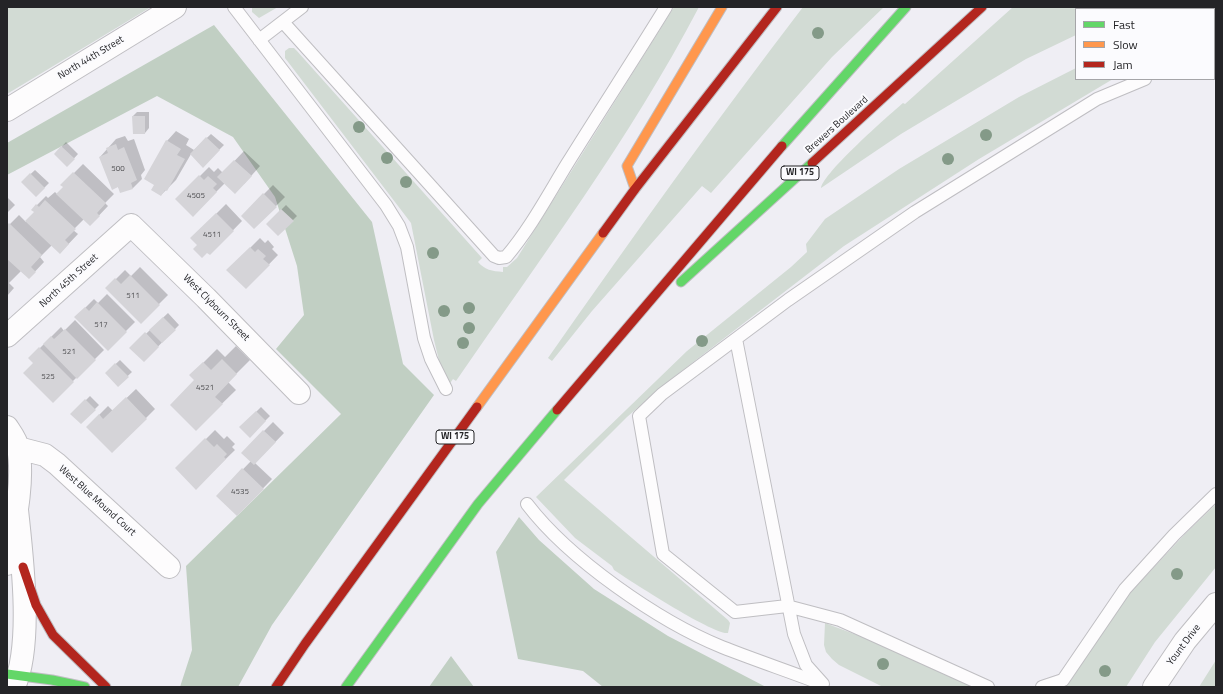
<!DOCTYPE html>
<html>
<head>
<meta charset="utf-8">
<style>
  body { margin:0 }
  #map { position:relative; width:1223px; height:694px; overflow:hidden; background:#efeef4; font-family:"Titillium Web",sans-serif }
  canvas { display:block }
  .frame { position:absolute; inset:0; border:8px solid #242427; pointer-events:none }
  .legend { position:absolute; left:1075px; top:8px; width:140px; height:72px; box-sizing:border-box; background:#fbfbfe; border:1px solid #a5a5a8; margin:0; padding:5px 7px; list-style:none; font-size:12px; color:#242427 }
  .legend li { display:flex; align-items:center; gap:8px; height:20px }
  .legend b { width:20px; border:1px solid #a5a5a8 }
</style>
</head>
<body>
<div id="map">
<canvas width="1223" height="694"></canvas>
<div class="frame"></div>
<ul class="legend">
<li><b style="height:5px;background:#63d668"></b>Fast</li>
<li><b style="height:5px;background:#ff974d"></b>Slow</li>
<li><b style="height:5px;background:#b3261e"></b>Jam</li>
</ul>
</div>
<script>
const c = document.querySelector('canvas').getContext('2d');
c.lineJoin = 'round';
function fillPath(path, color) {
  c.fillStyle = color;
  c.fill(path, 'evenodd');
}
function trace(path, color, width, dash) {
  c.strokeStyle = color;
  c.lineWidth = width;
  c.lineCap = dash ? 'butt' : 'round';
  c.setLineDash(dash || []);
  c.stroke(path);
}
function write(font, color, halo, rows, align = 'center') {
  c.font = font + ' "Titillium Web",sans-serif';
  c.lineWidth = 4;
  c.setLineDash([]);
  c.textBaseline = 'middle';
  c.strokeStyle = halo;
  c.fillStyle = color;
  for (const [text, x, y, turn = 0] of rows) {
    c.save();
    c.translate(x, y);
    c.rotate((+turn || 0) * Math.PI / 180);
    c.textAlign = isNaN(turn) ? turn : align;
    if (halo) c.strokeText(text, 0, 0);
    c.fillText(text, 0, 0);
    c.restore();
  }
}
fillPath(new Path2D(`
  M7,7H151L7,94Z
  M252,7H278L259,18L252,12Z
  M674,7H699C630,139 540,259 456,381L453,379L446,389L434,340L411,223L285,58V51L289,48H294L297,51L482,258L478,262C485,270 492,271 503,272V267H507L517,258Z
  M803,7H884L832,57L711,193L702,186L592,311L552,361L548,358C631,239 715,122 803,7Z
  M1013,7H1136L1132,9H1076V35L1026,59L901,134L821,188C824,172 888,116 903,103L905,104Z
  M1076,68V79H1113L979,159L844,246L670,380L627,417L564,480L728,620L730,623L728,633C715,636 629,580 614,570L612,566L575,538L536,497L687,351L791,267L807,252L806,244L825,219L899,169L1019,97Z
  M1216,504V567L1155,642L1126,687H1065L1127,596L1185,534Z
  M825,623L886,646L976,687H883L839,665L832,659L826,652L824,645Z
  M1216,660V687H1199Z`), '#d2dbd4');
fillPath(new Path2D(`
  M214,25L372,222L403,364L434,395L272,625L238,687H180L192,650L186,566L341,414L276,349L304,315L297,266L275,197L233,137L157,96L7,175V143Z
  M519,517L539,540L594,589L668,636L766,687H603L583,671L518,659L496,552Z
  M451,656L474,687H429Z`), '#c1cfc3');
fillPath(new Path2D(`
  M137,112H149V128L145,133L133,116Z
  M176,131L189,139L186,145L194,150L211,134L224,145L203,166L191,154L176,180L161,195L156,185L167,141Z
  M125,136L128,141L134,139L145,170L141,175L142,179L133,188L121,192L100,157L116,139Z
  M66,142L78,154L67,166L55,154Z
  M244,151L260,166L244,184L225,183L193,215L177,199L209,167L214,172L218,168L223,173Z
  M83,164L114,194L105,203L108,206L90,225L84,219L73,230L78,234L60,253L52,245L40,257L44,262L29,278L21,271L9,283L14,288L7,296V227L19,215L26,222L35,212L33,210L37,205L46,196L48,198L55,192L57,194L64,187L62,185Z
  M35,170L49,183L36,196L22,182Z
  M273,185L285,197L254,228L242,216Z
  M7,197L15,205L7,213Z
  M226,204L242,221L210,254L192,238Z
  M286,205L297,216L278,235L267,224Z
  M260,238L265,243L268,240L274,247L272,249L278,255L246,288L228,270Z
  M140,267L168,295L141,322L107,288L125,270L131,276Z
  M107,294L135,322L108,349L76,317L94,299L98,303Z
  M168,313L179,325L144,361L131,348Z
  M75,320L104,350L53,401L35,363L30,358L61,327L64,331Z
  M236,346L250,360L228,382L236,390L196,429V380L191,375L217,349L225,357Z
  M120,360L132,372L118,385L106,373Z
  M136,389L155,409L112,452L87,427L108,406L113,411Z
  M90,396L99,405L81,423L72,414Z
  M261,407L270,416L250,436L241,427Z
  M273,422L284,433L255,463L272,479L246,506L217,496L251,461L242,453Z
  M215,430L224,439L227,436L235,444L232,447L235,450L196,488L177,468Z`), '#0003');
fillPath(new Path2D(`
  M132,116H145V134H133Z
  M206,137L220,150L203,168L190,154Z
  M166,140L181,149L177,155L185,159L167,191L165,190L161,196L151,190L154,185L144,179Z
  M116,144L118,150L124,147L137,180L131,183L133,189L120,193L118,187L112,190L99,157L108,153L106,148Z
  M61,146L75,159L67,167L54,154Z
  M234,160L252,176L235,194L217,177Z
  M73,172L106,203L97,213L100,216L90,226L56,194L63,187L60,185Z
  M30,173L45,188L36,197L21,182Z
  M199,175L204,180L208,176L217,184L213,188L217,192L193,217L175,199Z
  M263,193L277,207L254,229L241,216Z
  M45,200L76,229L65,240L69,244L60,254L25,221L34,212L31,210L36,204L39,207Z
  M281,209L294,221L278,236L266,224Z
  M216,213L234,231L210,255L207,253L202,258L193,249L197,245L190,238Z
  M9,223L42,255L31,267L36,272L29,279L7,259V225Z
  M250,247L255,252L258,249L266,256L263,259L270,265L246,289L226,270Z
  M130,275L160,305L141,324L105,288L115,278L121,284Z
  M97,302L127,332L108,351L74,317L85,307L89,311Z
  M163,317L176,330L162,343L149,330Z
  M65,329L96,360L77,379L43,344L51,336L54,339Z
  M145,332L159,347L144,362L129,348Z
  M39,347L74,382L53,403L23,373L33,363L28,358Z
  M222,359L237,374L215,397L223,404L196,431L170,405L194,380L189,375L203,362L211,370Z
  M115,363L129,377L118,387L105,373Z
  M126,397L147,419L112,453L86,427L99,414L103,419Z
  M85,399L96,410L81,424L70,414Z
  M256,411L266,421L250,438L239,427Z
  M263,430L276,442L254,465L241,453Z
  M205,438L214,447L217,444L227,454L224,457L226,459L196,490L175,468Z
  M242,468L264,489L237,516L216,496Z`), '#d5d4d8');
const lane = new Path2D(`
  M234,7L386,205L399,226L407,247L424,338L431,359L446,389
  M283,22L494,256L499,258L506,257C530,229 548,195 567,164C600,111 634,59 666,7
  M259,40L302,7
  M1214,52L1216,51
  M736,339L794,634L806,665L823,684
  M527,504C569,559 658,621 722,647C755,660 788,671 822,684
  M988,687L840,620L787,606L735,612L663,554L639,416L662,394L788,300L915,212L1097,99L1145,79
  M1042,687L1063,680L1125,589L1174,535L1216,494`);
const street = new Path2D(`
  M7,110L175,7
  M7,336L131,225L206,298L299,393
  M7,427C11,433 17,441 18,448C25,482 13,531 7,564
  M18,448L45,455L57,464L169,567
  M14,687C33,644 22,557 17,510
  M1154,687L1185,641L1216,604`);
const fast = new Path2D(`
  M782,146L906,7
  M681,282L812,163
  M7,674L52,680L85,687
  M346,687L478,504L557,410`);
const slow = new Path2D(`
  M635,189L627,166L722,7
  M477,407L603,233`);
const jam = new Path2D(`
  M812,163L982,7
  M603,233L635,189L777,7
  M557,410L782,146
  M23,567L36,605L53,635L106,687
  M276,687L305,644L477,407`);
trace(lane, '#bfbec2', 14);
trace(street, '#bfbec2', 24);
trace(fast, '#bfbec2', 11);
trace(slow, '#bfbec2', 11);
trace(jam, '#bfbec2', 11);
trace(lane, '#fdfcfd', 12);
trace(street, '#fdfcfd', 22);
trace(fast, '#63d668', 9);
trace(slow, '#ff974d', 9);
trace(jam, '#b3261e', 9);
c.fillStyle = '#849a88';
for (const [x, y] of [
  [818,33],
  [359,127],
  [986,135],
  [387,158],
  [948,159],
  [406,182],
  [433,253],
  [469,308],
  [444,311],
  [469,328],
  [702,341],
  [463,343],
  [1177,574],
  [883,664],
  [1105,671]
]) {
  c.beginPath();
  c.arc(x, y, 6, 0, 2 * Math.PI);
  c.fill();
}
write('8px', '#505053', null, [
  ["500",118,169],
  ["4505",196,196],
  ["4511",212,235],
  ["511",133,296],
  ["517",101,325],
  ["521",69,352],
  ["525",48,377],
  ["4521",205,388],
  ["4535",240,492]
]);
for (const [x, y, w] of [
  [800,173,38],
  [455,437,38]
]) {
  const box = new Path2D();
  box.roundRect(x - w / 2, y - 7, w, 14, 3);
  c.fillStyle = '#fbfbfe';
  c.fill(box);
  trace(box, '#242427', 1);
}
write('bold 9px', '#242427', null, [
  ["WI 175",800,173],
  ["WI 175",455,437]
]);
write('10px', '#242427', '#fbfbfe', [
  ["North 44th Street",91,58,-31],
  ["Brewers Boulevard",837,125,-42],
  ["North 45th Street",69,281,-42],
  ["West Clybourn Street",216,308,45],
  ["West Blue Mound Court",97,501,42],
  ["Yount Drive",1184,645,-53]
]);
</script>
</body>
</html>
